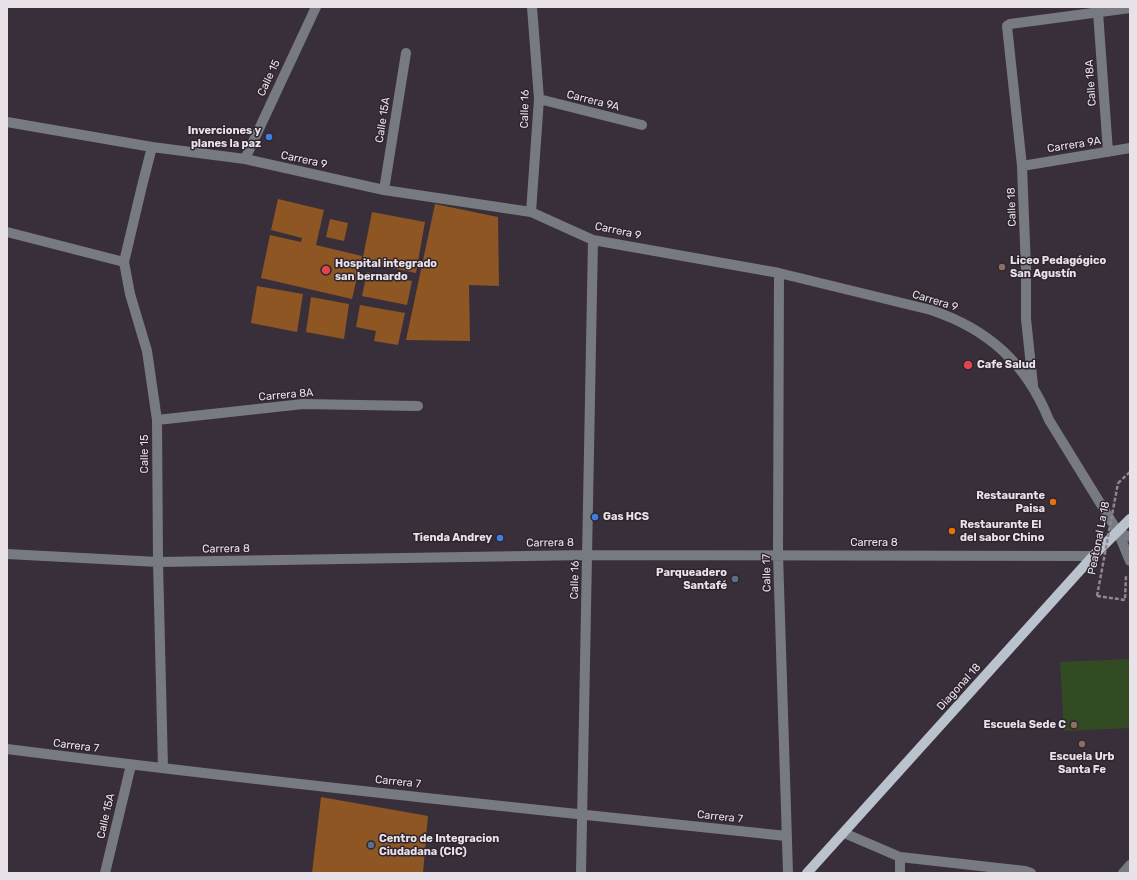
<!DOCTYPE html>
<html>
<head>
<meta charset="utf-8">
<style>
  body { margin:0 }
  #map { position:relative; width:1137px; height:880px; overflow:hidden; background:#392f3a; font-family:Rubik,sans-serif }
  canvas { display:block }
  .frame { position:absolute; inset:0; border:8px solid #e9e2e9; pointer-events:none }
</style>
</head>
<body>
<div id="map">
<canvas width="1137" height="880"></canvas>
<div class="frame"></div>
</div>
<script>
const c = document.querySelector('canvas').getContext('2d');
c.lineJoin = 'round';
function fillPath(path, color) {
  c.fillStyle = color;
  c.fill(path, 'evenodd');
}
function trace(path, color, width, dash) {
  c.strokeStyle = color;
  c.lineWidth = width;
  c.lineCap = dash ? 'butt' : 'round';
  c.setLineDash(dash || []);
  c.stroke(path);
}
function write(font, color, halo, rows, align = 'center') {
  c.font = font + ' Rubik,sans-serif';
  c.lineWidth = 3;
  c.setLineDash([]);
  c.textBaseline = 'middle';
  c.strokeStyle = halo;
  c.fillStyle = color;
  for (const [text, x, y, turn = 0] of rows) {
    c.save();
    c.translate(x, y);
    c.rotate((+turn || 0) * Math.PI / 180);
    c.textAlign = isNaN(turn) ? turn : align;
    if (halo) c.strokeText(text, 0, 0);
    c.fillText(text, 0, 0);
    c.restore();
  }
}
fillPath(new Path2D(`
  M1130,659V728L1064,731L1060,662Z`), '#324b22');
fillPath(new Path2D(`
  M278,199L324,210L316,245L362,256L352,299L261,278L270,235L301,242L302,238L271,230Z
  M435,204L498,217L499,286L469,285L470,341L406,340Z
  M372,212L425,222L416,273L362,262Z
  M330,219L348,223L344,241L326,237Z
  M367,272L412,281L407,305L362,296Z
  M257,286L303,294L297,332L251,323Z
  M311,297L349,304L344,339L306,332Z
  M360,305L405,313L398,345L374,341L376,331L356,327Z
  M321,797L428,816L423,873H312Z`), '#8d5623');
trace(new Path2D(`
  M1118,483L1130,472
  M1097,596L1125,600L1126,575`), '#8f868f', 2.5, [4, 2]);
trace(new Path2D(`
  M1098,12L1108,152
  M539,99L642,125
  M7,122L152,147L245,159L384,190L531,212L593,240L779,273L931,310C988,329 1026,363 1049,420L1118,532L1130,561
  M152,147L142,186L124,262L130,294L147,351L157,420L158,562L163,768
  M245,159L316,7
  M1022,166L1130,148
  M384,190L406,53
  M531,212L539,99L532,7
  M7,232L124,262
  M779,273L778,554L788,873
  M1033,385L1026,319V269L1022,166L1007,26L1010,24L1130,8
  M157,420L303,404L418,406
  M1118,532L1130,537
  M7,554L158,562L587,555L1093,556
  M7,749C266,782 527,809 787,836
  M844,833L900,857L1025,871L1031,873
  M900,857V873
  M105,873L131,765
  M581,873L593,240
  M1123,873L1130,865`), '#777b81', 10);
trace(new Path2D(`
  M807,873L1093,556L1130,519`), '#bac2ce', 10);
trace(new Path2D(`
  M1097,596L1118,483`), '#8f868f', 2.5, [4, 2]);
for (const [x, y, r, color] of [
  [269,137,4,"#3f7fe0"],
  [1002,267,4,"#8d6e63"],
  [326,270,5,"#e0444e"],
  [968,365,5,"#e0444e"],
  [1053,502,4,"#e8710a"],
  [595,517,4,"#3f7fe0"],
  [952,531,4,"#e8710a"],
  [500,538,4,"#3f7fe0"],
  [735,579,4,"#5c6f8a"],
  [1074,725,4,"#8d6e63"],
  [1082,744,4,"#8d6e63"],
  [371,845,4,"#5c6f8a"]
]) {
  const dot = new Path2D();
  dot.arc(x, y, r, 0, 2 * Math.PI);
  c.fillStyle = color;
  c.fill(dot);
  trace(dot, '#2f252f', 1.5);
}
write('11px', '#e9e2e9', '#2f252f', [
  ["Calle 15",269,78,-65],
  ["Calle 18A",1091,83,-94],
  ["Carrera 9A",593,101,14],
  ["Calle 16",525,109,-89],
  ["Calle 15A",383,120,-81],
  ["Carrera 9A",1074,145,-9],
  ["Carrera 9",304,160,12],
  ["Calle 18",1012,207,-92],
  ["Carrera 9",618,231,12],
  ["Carrera 9",935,301,17],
  ["Carrera 8A",286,395,-5],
  ["Calle 15",145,454,-90],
  ["Peatonal La 18",1099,538,-79],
  ["Carrera 8",550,543,-1],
  ["Carrera 8",874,543],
  ["Carrera 8",226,549,-1],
  ["Calle 17",767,573,-91],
  ["Calle 16",575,580,-89],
  ["Diagonal 18",959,687,-48],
  ["Carrera 7",76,746,7],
  ["Carrera 7",398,782,6],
  ["Calle 15A",106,816,-77],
  ["Carrera 7",720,817,6]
]);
write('bold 11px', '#e9e2e9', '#2f252f', [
  ["Inverciones y",261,131,"right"],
  ["planes la paz",261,144,"right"],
  ["Liceo Pedagógico",1010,261],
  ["San Agustín",1010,274],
  ["Hospital integrado",335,264],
  ["san bernardo",335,277],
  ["Cafe Salud",977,365],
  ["Restaurante",1045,496,"right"],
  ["Paisa",1045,509,"right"],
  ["Gas HCS",603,517],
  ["Restaurante El",960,525],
  ["del sabor Chino",960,538],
  ["Tienda Andrey",492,538,"right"],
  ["Parqueadero",727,573,"right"],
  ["Santafé",727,586,"right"],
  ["Escuela Sede C",1066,725,"right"],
  ["Escuela Urb",1082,757,"center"],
  ["Santa Fe",1082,770,"center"],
  ["Centro de Integracion",379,839],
  ["Ciudadana (CIC)",379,852]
], 'left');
</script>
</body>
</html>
